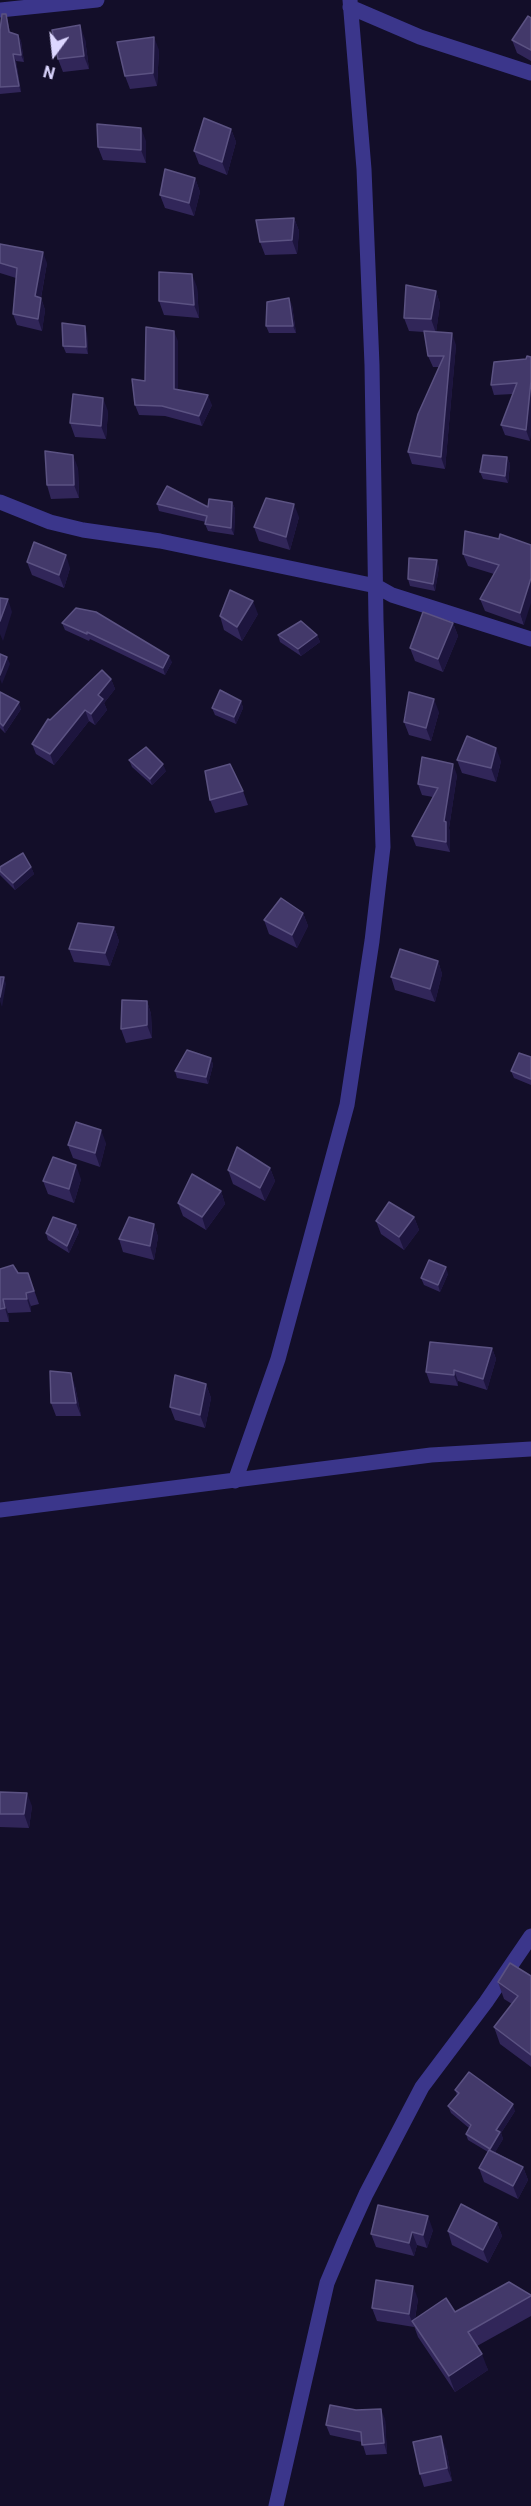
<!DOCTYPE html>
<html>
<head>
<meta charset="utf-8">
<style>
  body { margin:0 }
  #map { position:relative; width:531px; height:2506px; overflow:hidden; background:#130e29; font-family:Roboto,sans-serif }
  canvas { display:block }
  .north { position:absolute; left:24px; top:24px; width:60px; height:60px; -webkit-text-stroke:4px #130e29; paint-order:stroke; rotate:195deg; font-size:16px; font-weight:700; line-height:24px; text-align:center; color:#dcd6ff }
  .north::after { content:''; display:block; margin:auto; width:21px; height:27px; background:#dcd6ff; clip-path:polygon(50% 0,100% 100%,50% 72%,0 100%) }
</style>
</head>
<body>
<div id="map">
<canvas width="531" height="2506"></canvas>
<div class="north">N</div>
</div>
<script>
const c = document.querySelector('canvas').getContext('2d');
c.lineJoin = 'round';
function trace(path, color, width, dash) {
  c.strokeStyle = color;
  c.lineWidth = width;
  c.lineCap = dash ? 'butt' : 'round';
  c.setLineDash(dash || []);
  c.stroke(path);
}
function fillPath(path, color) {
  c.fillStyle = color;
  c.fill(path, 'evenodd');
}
trace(new Path2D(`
  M350,7L420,37L531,73
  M0,10L97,0
  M0,502L50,522L83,530L160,541L376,586L392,595L531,639
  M235,1481L278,1359L347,1105L372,941L383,847L376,620L372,365L364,169L350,0
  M0,1510L431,1455L531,1449
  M276,2506L327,2283L346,2238L366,2194L422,2087L486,2002L531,1936`), '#3b368b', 15);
fillPath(new Path2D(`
  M6,14L10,32L18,35L21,41L24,62L16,61L21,92L0,94V30Z
  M531,18V61L517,53L512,40Z
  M85,39L89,69L63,72L58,59Z
  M159,50L157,86L130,89L125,76Z
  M231,129L236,142L227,175L199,164L194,151Z
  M146,141V163L103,160L98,147Z
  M195,178L200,192L194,216L165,208L160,195Z
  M294,218L299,231L297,254L265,255L260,242Z
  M0,244L47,263L41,298L45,310L42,331L17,325L13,314L16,278L0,273Z
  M197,287L199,318L164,315L159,301Z
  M436,291L440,304L436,332L456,345L445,469L412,464L408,452L439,367H433L428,356L424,332L409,331L404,318Z
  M292,305L296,333H269L266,326Z
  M87,333L88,354L66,353L63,346Z
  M178,341V389L212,405L202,426L165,416L139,415L135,405L145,381Z
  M531,357V429L530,441L505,435L501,425L513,394L494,395L491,385L526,359Z
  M108,411L106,439L75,437L70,423Z
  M507,457L510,464L508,483L483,479L480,472Z
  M78,468L79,498L51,499L47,485Z
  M232,502L235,509L234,535L208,531L205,524L206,522L159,511L157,504L208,507Z
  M299,517L290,550L259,541L254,527Z
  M499,539L524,625L485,611L480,599L494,574L468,566L463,554Z
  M27,562L70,568L64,588L32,575Z
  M439,567L435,591L410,586L408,579Z
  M258,614L242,641L224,630L220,616Z
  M62,623L172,662L165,675L90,639L89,641L65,630Z
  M453,623L458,636L443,672L415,661L410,648Z
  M278,635H317L320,642L301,656L280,642Z
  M111,679L115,689L104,703L107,710L95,725L89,721L54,765L36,754L32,744L50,720Z
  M0,692L21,709L5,733L0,728Z
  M241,701L243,708L236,724L215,715L212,708Z
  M439,712L431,741L409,735L404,722Z
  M129,760L166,771L152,785L132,767Z
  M457,760L501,761L496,782L462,773Z
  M457,775L449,828L450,833V852L416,846L412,836L433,797L422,795L418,784Z
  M243,791L248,805L215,813L210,800Z
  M0,867H31L34,874L15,890L0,875Z
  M303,913L308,926L297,948L269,934L264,920Z
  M114,927L119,941L110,966L74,962L69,949Z
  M438,961L442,974L435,1002L395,990L391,977Z
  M147,1001L151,1014L152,1038L126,1043L121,1029Z
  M531,1057V1085L514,1078L511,1071Z
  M211,1058L213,1065L208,1084L177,1078L175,1071Z
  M106,1143L100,1167L73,1158L68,1145Z
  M270,1168L275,1181L265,1201L233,1184L228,1170Z
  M81,1179L74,1203L48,1194L43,1181Z
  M221,1191L225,1204L206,1230L183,1216L178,1203Z
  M414,1217L419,1230L404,1250L381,1234L376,1221Z
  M154,1224L158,1237L154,1260L123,1252L119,1239Z
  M76,1225L79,1232L69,1253L48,1240L46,1233Z
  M0,1269L18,1273H28L39,1304L31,1306V1312L8,1313L9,1322H0Z
  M448,1274L440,1292L424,1285L421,1278Z
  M492,1348L496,1359L487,1390L458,1381V1386L430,1383L426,1372Z
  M206,1384L211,1398L205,1428L175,1420L170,1407Z
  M75,1386L81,1416H56L51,1403Z
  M0,1792L32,1806L29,1828L0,1827Z
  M531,1976V2067L500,2044L494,2027L512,2004L504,1999L498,1982Z
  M455,2090L515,2111L501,2133L503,2139L495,2152L523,2167L528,2180L518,2199L484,2182L479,2168L488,2152L468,2140L466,2134L469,2128L451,2113L448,2106L457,2095Z
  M497,2223L502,2236L488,2263L452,2245L448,2231Z
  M433,2230L427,2248L417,2245L414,2256L376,2247L371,2234Z
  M531,2295V2316L477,2346L488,2370L455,2392L418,2337L414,2326V2327L377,2321L372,2308L418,2299L415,2319L455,2312Z
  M356,2410L385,2419L387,2454L366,2455L362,2442L330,2435L326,2425Z
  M446,2449L452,2481L424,2487L420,2474Z`), '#312659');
fillPath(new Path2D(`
  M80,25L85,39L89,69L84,56Z
  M18,35L21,41L24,62L21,55Z
  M154,37L159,50L157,86L153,73Z
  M13,54L16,61L21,92L19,86Z
  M141,128L146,141V163L141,150Z
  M231,129L236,142L227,175L222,162Z
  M195,178L200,192L194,216L189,203Z
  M294,218L299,231L297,254L292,240Z
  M43,252L47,263L39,308L35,296Z
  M192,274L197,287L199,318L194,305Z
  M436,291L440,304L436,333L431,319Z
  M41,298L45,310L42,331L38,319Z
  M289,298L292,305L296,333L293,326Z
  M85,326L87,333L88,354L86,347Z
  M174,331L178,341V398L174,389Z
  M452,333L456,345L445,469L441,457Z
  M531,381V429L530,441L526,430Z
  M208,395L212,405L202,426L199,416Z
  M103,398L108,411L106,439L101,426Z
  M73,455L78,468L79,498L74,485Z
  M507,457L510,464L508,483L505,476Z
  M232,502L235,509L234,535L231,528Z
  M294,504L299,517L290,550L286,537Z
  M66,555L70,568L64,588L59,575Z
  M437,560L439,567L435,591L433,584Z
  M531,578V603L524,625L520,613Z
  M8,599L12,612L3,641L0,634V621Z
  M253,601L258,614L242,641L237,627Z
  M453,623L458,636L443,672L438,659Z
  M317,635L320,642L301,656L298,649Z
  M169,656L172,662L165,675L163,668Z
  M7,657L10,664L2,684L0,679V675Z
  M111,679L115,689L104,703L107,710L95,725L91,714L98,695Z
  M434,699L439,712L431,741L426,728Z
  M241,701L243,708L236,724L234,717Z
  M19,702L21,709L5,733L3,726Z
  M85,710L89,721L54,765L50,754Z
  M496,748L501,761L496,782L491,768Z
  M163,764L166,771L152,785L150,779Z
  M453,764L457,775L449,828L450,833V852L446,842L444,821Z
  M31,867L34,874L15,890L13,883Z
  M303,913L308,926L297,948L292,935Z
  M114,927L119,941L110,966L105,953Z
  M438,961L442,974L435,1002L430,989Z
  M4,977L6,984L2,1007L0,1001V997Z
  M147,1001L151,1014L152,1038L147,1025Z
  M211,1058L213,1065L208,1084L206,1077Z
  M101,1130L106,1143L100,1167L95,1153Z
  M76,1165L81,1179L74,1203L69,1189Z
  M270,1168L275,1181L265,1201L260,1188Z
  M221,1191L225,1204L206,1230L202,1217Z
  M414,1217L419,1230L404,1250L399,1237Z
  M154,1224L158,1237L154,1260L150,1246Z
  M76,1225L79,1232L69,1253L67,1246Z
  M446,1267L448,1274L440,1292L438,1285Z
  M26,1293L31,1306V1312L27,1299Z
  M3,1299L8,1313L9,1322L5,1308Z
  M492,1348L496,1359L487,1390L483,1379Z
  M454,1370L458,1381V1386L454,1375Z
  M71,1373L75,1386L81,1416L76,1403Z
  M206,1384L211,1398L205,1428L200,1415Z
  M27,1793L32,1806L29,1828L24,1814Z
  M513,2104L515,2111L501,2133L503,2139L493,2156L490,2149L496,2130Z
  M523,2167L528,2180L518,2199L513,2186Z
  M428,2216L433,2230L427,2248L423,2235Z
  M497,2223L502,2236L488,2263L483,2250Z
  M412,2232L417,2245L414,2256L409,2243Z
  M413,2286L418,2299L414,2324L412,2321L414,2327L409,2314Z
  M482,2354L488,2370L455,2392L449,2376Z
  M381,2409L385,2419L387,2454L384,2443Z
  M441,2436L446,2449L452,2481L447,2468Z`), '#1d153e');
const building = new Path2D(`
  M2,14H6L9,32L18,35L21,55L13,54L19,86L0,87V30Z
  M528,16L531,18V50L512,40Z
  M80,25L84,56L58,59L52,30Z
  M154,37L153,73L125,76L117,42Z
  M204,118L231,129L222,162L194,151Z
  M97,124L141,128V150L98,147Z
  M165,169L195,178L189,203L160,195Z
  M294,218L292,240L260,242L256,220Z
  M0,244L43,252L35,296L41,298L38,319L13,314L17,268L0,263Z
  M159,272L192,274L194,305L159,301Z
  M406,285L436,291L431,319L404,318Z
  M289,298L293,326H266L267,302Z
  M62,323L85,326L86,347L63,346Z
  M146,327L174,331V389L208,395L199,416L162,406L135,405L132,379L145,381Z
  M424,331L452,333L441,457L408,452L418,414L444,356H428Z
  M527,356L531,357V381L526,430L501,425L517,383L491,385L494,362L526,359Z
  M73,394L103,398L101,426L70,423Z
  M45,451L73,455L74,485H47Z
  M483,455L507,457L505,476L480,472Z
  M167,486L208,507L209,499L232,502L231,528L205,524L207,516L157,504Z
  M266,498L294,504L286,537L254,527Z
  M465,531L499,539L500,534L531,545V578L520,613L480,599L499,565L463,554Z
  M34,542L66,555L59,575L27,562Z
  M409,558L437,560L433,584L408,579Z
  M230,590L253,601L237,627L220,616Z
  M0,598L8,599L0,621Z
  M76,608L96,612L169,656L163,668L87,632V634L62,623Z
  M423,612L453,623L438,659L410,648Z
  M301,621L317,635L298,649L278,635Z
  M0,654L7,657L0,675Z
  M102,670L111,679L98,695L103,699L91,714L85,710L50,754L32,744L48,719L50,720Z
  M220,690L241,701L234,717L212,708Z
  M0,692L19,702L3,726L0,723Z
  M409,692L434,699L426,728L404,722Z
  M467,736L496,748L491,768L457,760Z
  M146,747L163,764L150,779L129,760Z
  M422,757L453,764L444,821L446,822V842L412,836L438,788L418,784Z
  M230,764L243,791L210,800L205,771Z
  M23,853L31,867L13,883L0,871V867Z
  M281,898L303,913L292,935L264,920Z
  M78,923L114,927L105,953L69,949Z
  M400,949L438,961L430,989L391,977Z
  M0,977H4L0,997Z
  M122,1000L147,1001V1025L121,1029Z
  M187,1050L211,1058L206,1077L175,1071Z
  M519,1053L531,1057V1079L511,1071Z
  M76,1122L101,1130L95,1153L68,1145Z
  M237,1147L270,1168L260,1188L228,1170Z
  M53,1157L76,1165L69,1189L43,1181Z
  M192,1174L221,1191L202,1217L178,1203Z
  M389,1202L414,1217L399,1237L376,1221Z
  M53,1217L76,1225L67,1246L46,1233Z
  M129,1217L154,1224L150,1246L119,1239Z
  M429,1260L446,1267L438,1285L421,1278Z
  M13,1265L18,1273H28L34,1291L26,1293L27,1299H3L5,1308L0,1309V1269Z
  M430,1342L492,1348L483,1379L454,1370V1375L426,1372Z
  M50,1371L71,1373L76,1403H51Z
  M175,1375L206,1384L200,1415L170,1407Z
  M0,1792L27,1793L24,1814H0Z
  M510,1963L531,1976V2055L494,2027L518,1996L498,1982Z
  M469,2072L513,2104L496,2130L500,2132L490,2149L466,2134L471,2125L448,2106L459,2093L455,2090Z
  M489,2150L523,2167L513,2186L479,2168Z
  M461,2204L497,2223L483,2250L448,2231Z
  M378,2205L428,2216L423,2235L412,2232L409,2243L371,2234Z
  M376,2280L413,2286L409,2314L372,2308Z
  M509,2282L531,2295V2296L468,2332L482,2354L449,2376L412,2321L446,2298L455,2312Z
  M330,2405L356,2410L381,2409L384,2443L362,2445L361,2432L326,2425Z
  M441,2436L447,2468L420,2474L413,2442Z`);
fillPath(building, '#43396a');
trace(building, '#5b5282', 1.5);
</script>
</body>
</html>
